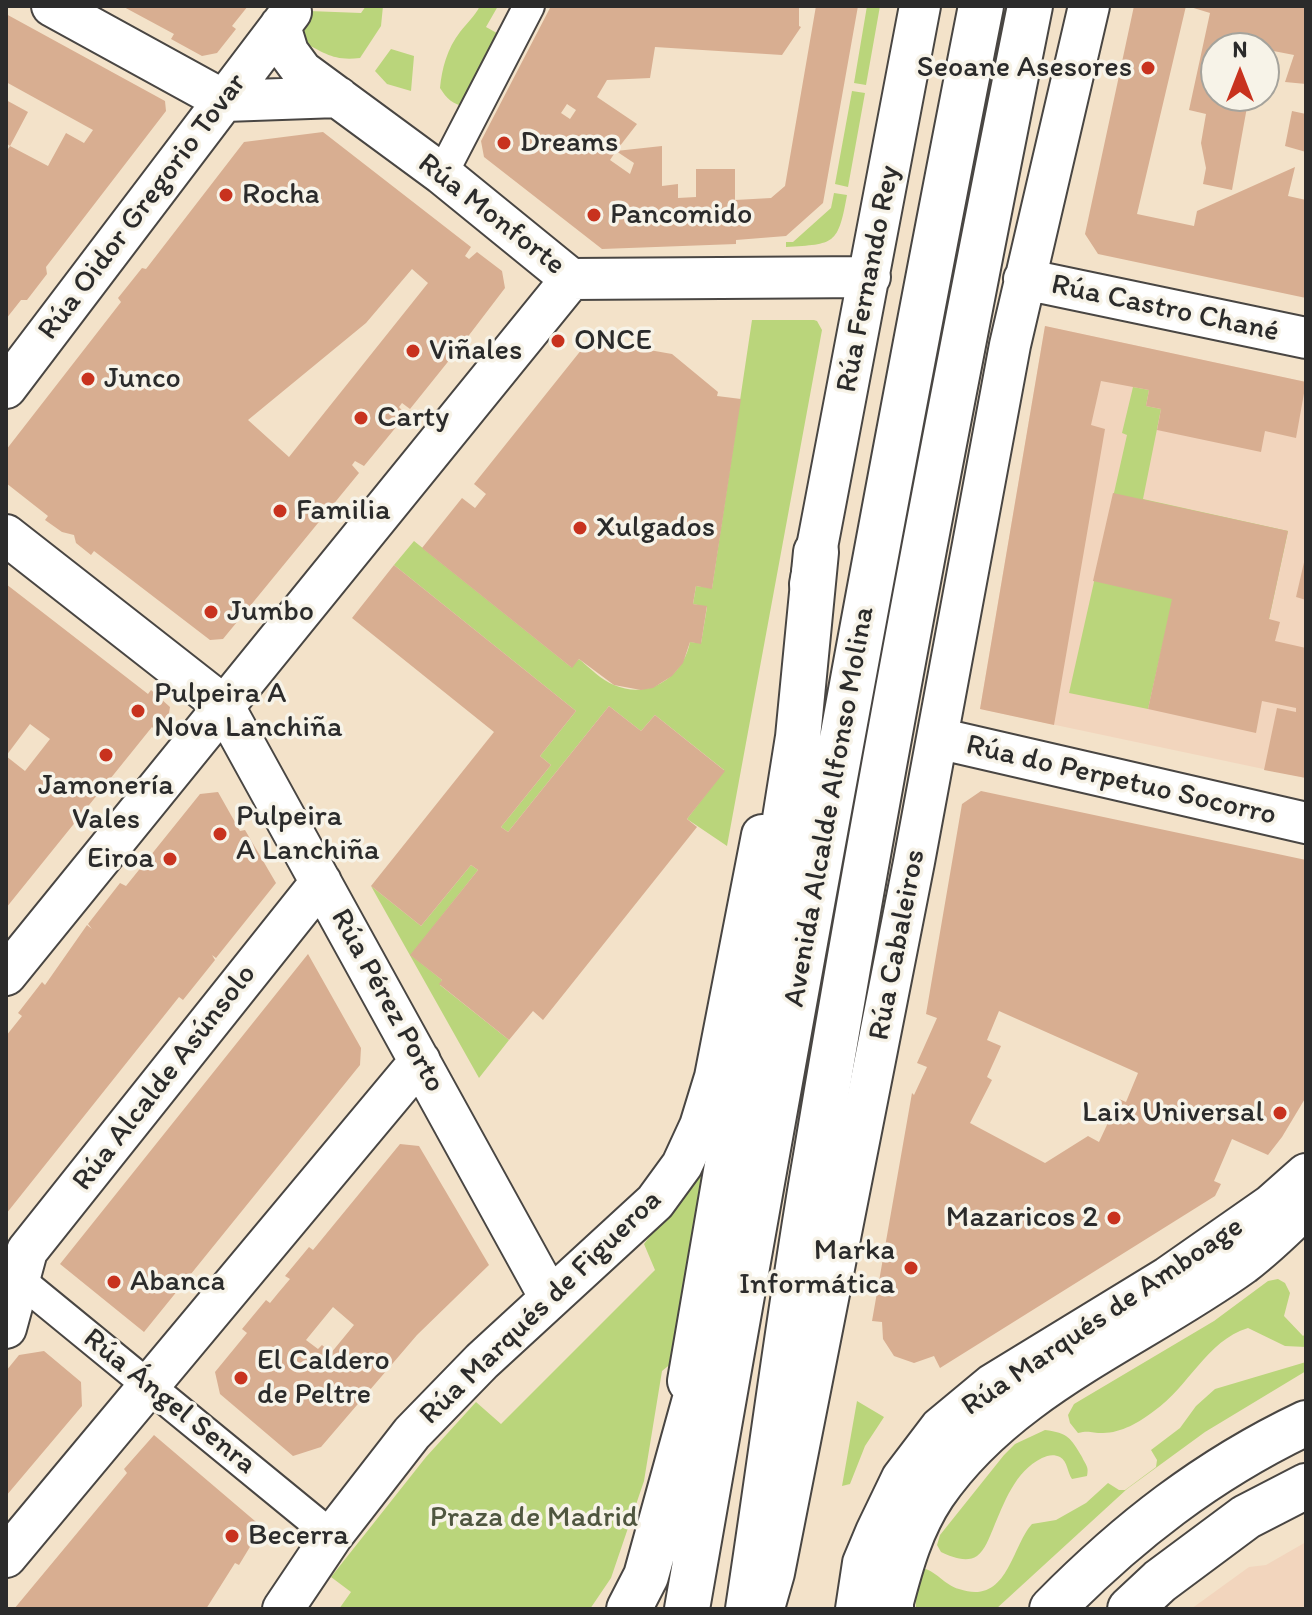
<!DOCTYPE html>
<html>
<head>
<meta charset="utf-8">
<style>
  body { margin:0 }
  #map { position:relative; width:1312px; height:1615px; overflow:hidden; background:#f3e2c9; font-family:Itim,sans-serif }
  canvas { display:block }
  .frame { position:absolute; inset:0; border:8px solid #2b2b2b; pointer-events:none }
  .north { position:absolute; left:1200px; top:32px; width:80px; height:80px; box-sizing:border-box; background:#f7f3e8; border:2px solid #a5a39c; border-radius:50%; rotate:0deg; font-size:22px; font-weight:700; line-height:32px; text-align:center; color:#2b2b2b }
  .north::after { content:''; display:block; margin:auto; width:28px; height:36px; background:#c8321e; clip-path:polygon(50% 0,100% 100%,50% 72%,0 100%) }
</style>
</head>
<body>
<div id="map">
<canvas width="1312" height="1615"></canvas>
<div class="frame"></div>
<div class="north">N</div>
</div>
<script>
const c = document.querySelector('canvas').getContext('2d');
c.lineJoin = 'round';
function fillPath(path, color) {
  c.fillStyle = color;
  c.fill(path, 'evenodd');
}
function trace(path, color, width, dash) {
  c.strokeStyle = color;
  c.lineWidth = width;
  c.lineCap = dash ? 'butt' : 'round';
  c.setLineDash(dash || []);
  c.stroke(path);
}
function write(font, color, halo, rows, align = 'center') {
  c.font = font + ' Itim,sans-serif';
  c.lineWidth = 7;
  c.setLineDash([]);
  c.textBaseline = 'middle';
  c.strokeStyle = halo;
  c.fillStyle = color;
  for (const [text, x, y, turn = 0] of rows) {
    c.save();
    c.translate(x, y);
    c.rotate((+turn || 0) * Math.PI / 180);
    c.textAlign = isNaN(turn) ? turn : align;
    if (halo) c.strokeText(text, 0, 0);
    c.fillText(text, 0, 0);
    c.restore();
  }
}
fillPath(new Path2D(`
  M1045,326L1306,382V778L980,709Z
  M1306,1542V1609H1191L1249,1567L1266,1565Z`), '#f2d5bd');
fillPath(new Path2D(`
  M366,6H383L381,26L360,58C332,61 326,53 302,42L298,29L309,11L361,13Z
  M480,6H498L486,27L504,37L466,107C452,104 447,99 440,88C442,68 447,49 460,32C467,23 474,17 480,6Z
  M867,6H880L866,85L854,83Z
  M391,49L414,56L411,91L387,84L375,71Z
  M852,91L865,93L848,187L835,184Z
  M834,193L847,195C838,245 835,244 786,247V242H793L831,208Z
  M752,320H814L817,321L822,330L727,846L687,819L724,770L655,715L641,731L609,706L508,832L501,827L551,765L540,756L576,711L394,565L414,541L571,667L579,659C590,668 601,680 614,685C649,700 683,677 690,642L701,643L707,607L693,604L696,586L712,588Z
  M1133,387L1149,390L1146,406L1161,409L1143,499L1288,531L1269,619L1173,599L1148,709L1069,693L1127,435L1122,433Z
  M471,865L478,870L411,955L442,980L440,985L509,1040L479,1078L371,886L421,926Z
  M720,1117L683,1354L662,1371L644,1481L611,1578L590,1609H339L351,1592L331,1577L426,1457L476,1402L501,1424L655,1270L644,1244L687,1185Z
  M1278,1279L1285,1283L1290,1293L1284,1316L1303,1336L1306,1333V1347L1285,1346L1248,1328C1206,1341 1189,1387 1154,1411C1140,1422 1121,1433 1103,1433C1092,1433 1089,1430 1078,1433L1070,1423L1068,1415L1074,1404L1214,1321L1268,1281Z
  M1306,1362V1371L1205,1432L1127,1489L996,1609H916L914,1573L921,1568C936,1570 944,1585 959,1589C1008,1606 1011,1547 1032,1524L1056,1520L1086,1503L1108,1483L1119,1490H1125L1156,1467L1157,1460L1151,1450L1180,1428L1196,1406L1215,1389Z
  M857,1401L884,1417L865,1446L850,1484L842,1486Z
  M1045,1430C1068,1433 1071,1438 1082,1457C1086,1466 1089,1466 1087,1476L1072,1479C1067,1472 1068,1462 1060,1457C1054,1454 1048,1455 1042,1458C1015,1471 1004,1503 993,1529C989,1538 985,1550 977,1556C967,1563 951,1557 941,1552L937,1545L940,1535L1004,1455L1015,1444Z`), '#bad57b');
fillPath(new Path2D(`
  M122,6H248L232,26L236,29L217,53L202,56L171,39L174,34Z
  M551,6H799V26L801,27L782,55L655,47L650,78L607,80L597,97L637,124L616,151L610,160L630,174L634,163L616,151L662,146V186L678,184V198L696,197V169H735V200L771,198L785,186L816,6H858L823,203L786,236L736,240V244L602,249L484,157L481,141ZM567,104L576,110L570,119L561,113Z
  M1134,6H1186L1137,214L1194,226L1197,211L1295,167L1288,196L1306,200V298L1098,254L1085,234Z
  M1187,6H1306V84L1285,82L1294,55L1222,41L1221,48H1216V96H1249L1232,190L1203,184L1206,168L1201,143L1206,114L1189,110L1210,13Z
  M6,14L165,101L166,111L46,267L47,274L27,300H21L6,319V152L10,146L48,166L66,133L84,143L93,130L6,82Z
  M6,100L28,112L10,146L6,143Z
  M1292,111L1306,114V152L1285,146Z
  M323,132L471,247L465,256L469,259L477,252L502,271L505,288L460,347L452,341L449,346L455,353L410,409L402,403L399,407L406,415L364,466L355,461L352,465L359,473L223,639L210,640L94,551L91,555L76,543L74,535L62,532L45,520L48,516L6,483V450L121,302L118,298L142,268L146,269L244,142ZM412,269L428,283L289,457L248,420L366,323Z
  M1045,326L1306,382L1296,438L1265,431L1261,452L1157,430L1161,409L1146,406L1149,390L1101,381L1091,425L1105,429L1054,725L980,709Z
  M594,334L612,348L615,344L672,354L718,392L717,396L741,399L712,589L696,586L693,604L707,606L701,644L690,642L683,663L672,676L653,688L641,690L614,685L579,659L572,668L422,548L462,498L475,508L486,494L474,484Z
  M557,335L564,340L558,347L552,342Z
  M1113,493L1288,531L1269,619L1280,622L1275,641L1306,648V778L1264,770L1277,708L1296,712V708L1262,701L1256,733L1148,709L1172,599L1093,581Z
  M1305,558H1306V600L1296,597Z
  M394,565L576,711L540,756L551,765L501,827L508,832L609,706L641,731L655,715L725,771L687,819L697,827L543,1020L533,1011L509,1040L439,984L442,980L410,955L478,870L471,865L421,926L371,886L494,732L352,618Z
  M6,584L148,694L151,690L170,707L169,713L155,730L152,727L6,908ZM30,724L50,739L25,771L6,756Z
  M981,791L1306,860V1097L1282,1137L1268,1155L1232,1139L1214,1181L1221,1184L1215,1196L940,1368L934,1356L914,1363L894,1356L883,1339L882,1322L872,1321L912,1093L914,1095L927,1067L917,1063L937,1018L926,1014L962,804ZM999,1011L1138,1073L1126,1102L1119,1099L1099,1142L1088,1136L1045,1163L970,1123L992,1080L987,1077L1001,1046L987,1040Z
  M218,792L240,831L245,830L276,883L216,958L212,955L215,960L183,1000L179,997L6,1214V1036L22,1016L18,1013L42,982L45,985L87,925L92,929L88,924L120,883L126,886L200,794Z
  M308,954L361,1048L360,1065L144,1332L60,1264Z
  M400,1144L419,1146L489,1265L417,1335L321,1447L293,1456L220,1394L215,1372L247,1333L242,1329L266,1300L270,1303L279,1292L290,1279L285,1276L309,1247L313,1250ZM333,1307L354,1325L331,1353L322,1345L318,1349L306,1340Z
  M44,1351L81,1382L82,1406L6,1496V1371L19,1355Z
  M154,1435L262,1527L239,1565L235,1563L206,1609H14L127,1473L124,1469Z`), '#d8ae91');
const pedestrian = new Path2D(`
  M442,174L529,6
  M6,1269L332,1536`);
const minor = new Path2D(`
  M52,6L225,101L338,97
  M280,26L288,52L302,71L442,174L571,279L870,277
  M1024,279L1306,338
  M6,388L291,12
  M6,535L223,705L550,1298
  M810,584L920,6
  M937,738L1306,823
  M6,975L571,279
  M6,1328L27,1251L321,882
  M6,1557L420,1061
  M766,1601L774,1573L914,862L1010,345L1089,6
  M283,1609L332,1536L412,1433L482,1361L655,1202L682,1165L700,1126L715,1077L762,835
  M856,1609L863,1563L876,1532L902,1478L940,1428L993,1384L1168,1277L1271,1205L1306,1174
  M893,1609V1602C903,1564 913,1528 935,1495C1009,1387 1139,1339 1243,1264C1265,1247 1286,1227 1306,1207`);
const primary = new Path2D(`
  M1052,1609C1128,1532 1207,1470 1306,1423
  M1130,1609L1160,1581L1246,1517L1306,1486`);
const trunk = new Path2D(`
  M766,1044V938L798,737L816,552
  M690,1381L754,1008
  M629,1609L646,1576L708,1352
  M687,1609C780,1074 876,539 981,6
  M748,1609C771,1458 790,1306 816,1156C880,771 953,388 1030,6`);
trace(pedestrian, '#494643', 34);
trace(minor, '#494643', 44);
trace(primary, '#494643', 48);
trace(trunk, '#494643', 48);
trace(pedestrian, '#fff', 30);
trace(minor, '#fff', 40);
trace(primary, '#fff', 44);
trace(trunk, '#fff', 44);
for (const [x, y, r, color] of [
  [1148,68,8,"#c8321e"],
  [504,143,8,"#c8321e"],
  [226,195,8,"#c8321e"],
  [594,215,8,"#c8321e"],
  [558,341,8,"#c8321e"],
  [413,351,8,"#c8321e"],
  [88,379,8,"#c8321e"],
  [361,418,8,"#c8321e"],
  [280,511,8,"#c8321e"],
  [580,528,8,"#c8321e"],
  [211,612,8,"#c8321e"],
  [138,711,8,"#c8321e"],
  [106,755,8,"#c8321e"],
  [220,834,8,"#c8321e"],
  [170,859,8,"#c8321e"],
  [1280,1113,8,"#c8321e"],
  [1114,1218,8,"#c8321e"],
  [911,1268,8,"#c8321e"],
  [114,1282,8,"#c8321e"],
  [241,1378,8,"#c8321e"],
  [232,1536,8,"#c8321e"]
]) {
  const dot = new Path2D();
  dot.arc(x, y, r, 0, 2 * Math.PI);
  c.fillStyle = color;
  c.fill(dot);
  trace(dot, '#f7f3e8', 3);
}
write('30px', '#2b2b2b', '#f7f3e8', [
  ["Seoane Asesores",1132,68,"right"],
  ["Dreams",520,143],
  ["Rocha",242,195],
  ["Pancomido",610,215],
  ["ONCE",574,341],
  ["Viñales",429,351],
  ["Junco",104,379],
  ["Carty",377,418],
  ["Familia",296,511],
  ["Xulgados",596,528],
  ["Jumbo",227,612],
  ["Pulpeira A",154,694],
  ["Nova Lanchiña",154,728],
  ["Jamonería",106,786,"center"],
  ["Vales",106,820,"center"],
  ["Pulpeira",236,817],
  ["A Lanchiña",236,851],
  ["Eiroa",154,859,"right"],
  ["Laix Universal",1264,1113,"right"],
  ["Mazaricos 2",1098,1218,"right"],
  ["Marka",895,1251,"right"],
  ["Informática",895,1285,"right"],
  ["Abanca",130,1282],
  ["El Caldero",257,1361],
  ["de Peltre",257,1395],
  ["Becerra",248,1536]
], 'left');
write('30px', '#2b2b2b', '#f7f3e8', [
  ["Rúa Oidor Gregorio Tovar",143,207,-53],
  ["Rúa Monforte",491,215,38],
  ["Rúa Fernando Rey",869,279,-79],
  ["Rúa Castro Chané",1165,309,12],
  ["Rúa do Perpetuo Socorro",1121,781,13],
  ["Avenida Alcalde Alfonso Molina",830,807,-80],
  ["Rúa Cabaleiros",898,945,-79],
  ["Rúa Pérez Porto",387,1001,61],
  ["Rúa Alcalde Asúnsolo",165,1078,-52],
  ["Rúa Marqués de Figueroa",541,1308,-44],
  ["Rúa Marqués de Amboage",1103,1317,-34],
  ["Rúa Ángel Senra",169,1402,39]
]);
write('30px', '#4f563f', '#f7f3e8', [
  ["Praza de Madrid",534,1518]
]);
</script>
</body>
</html>
